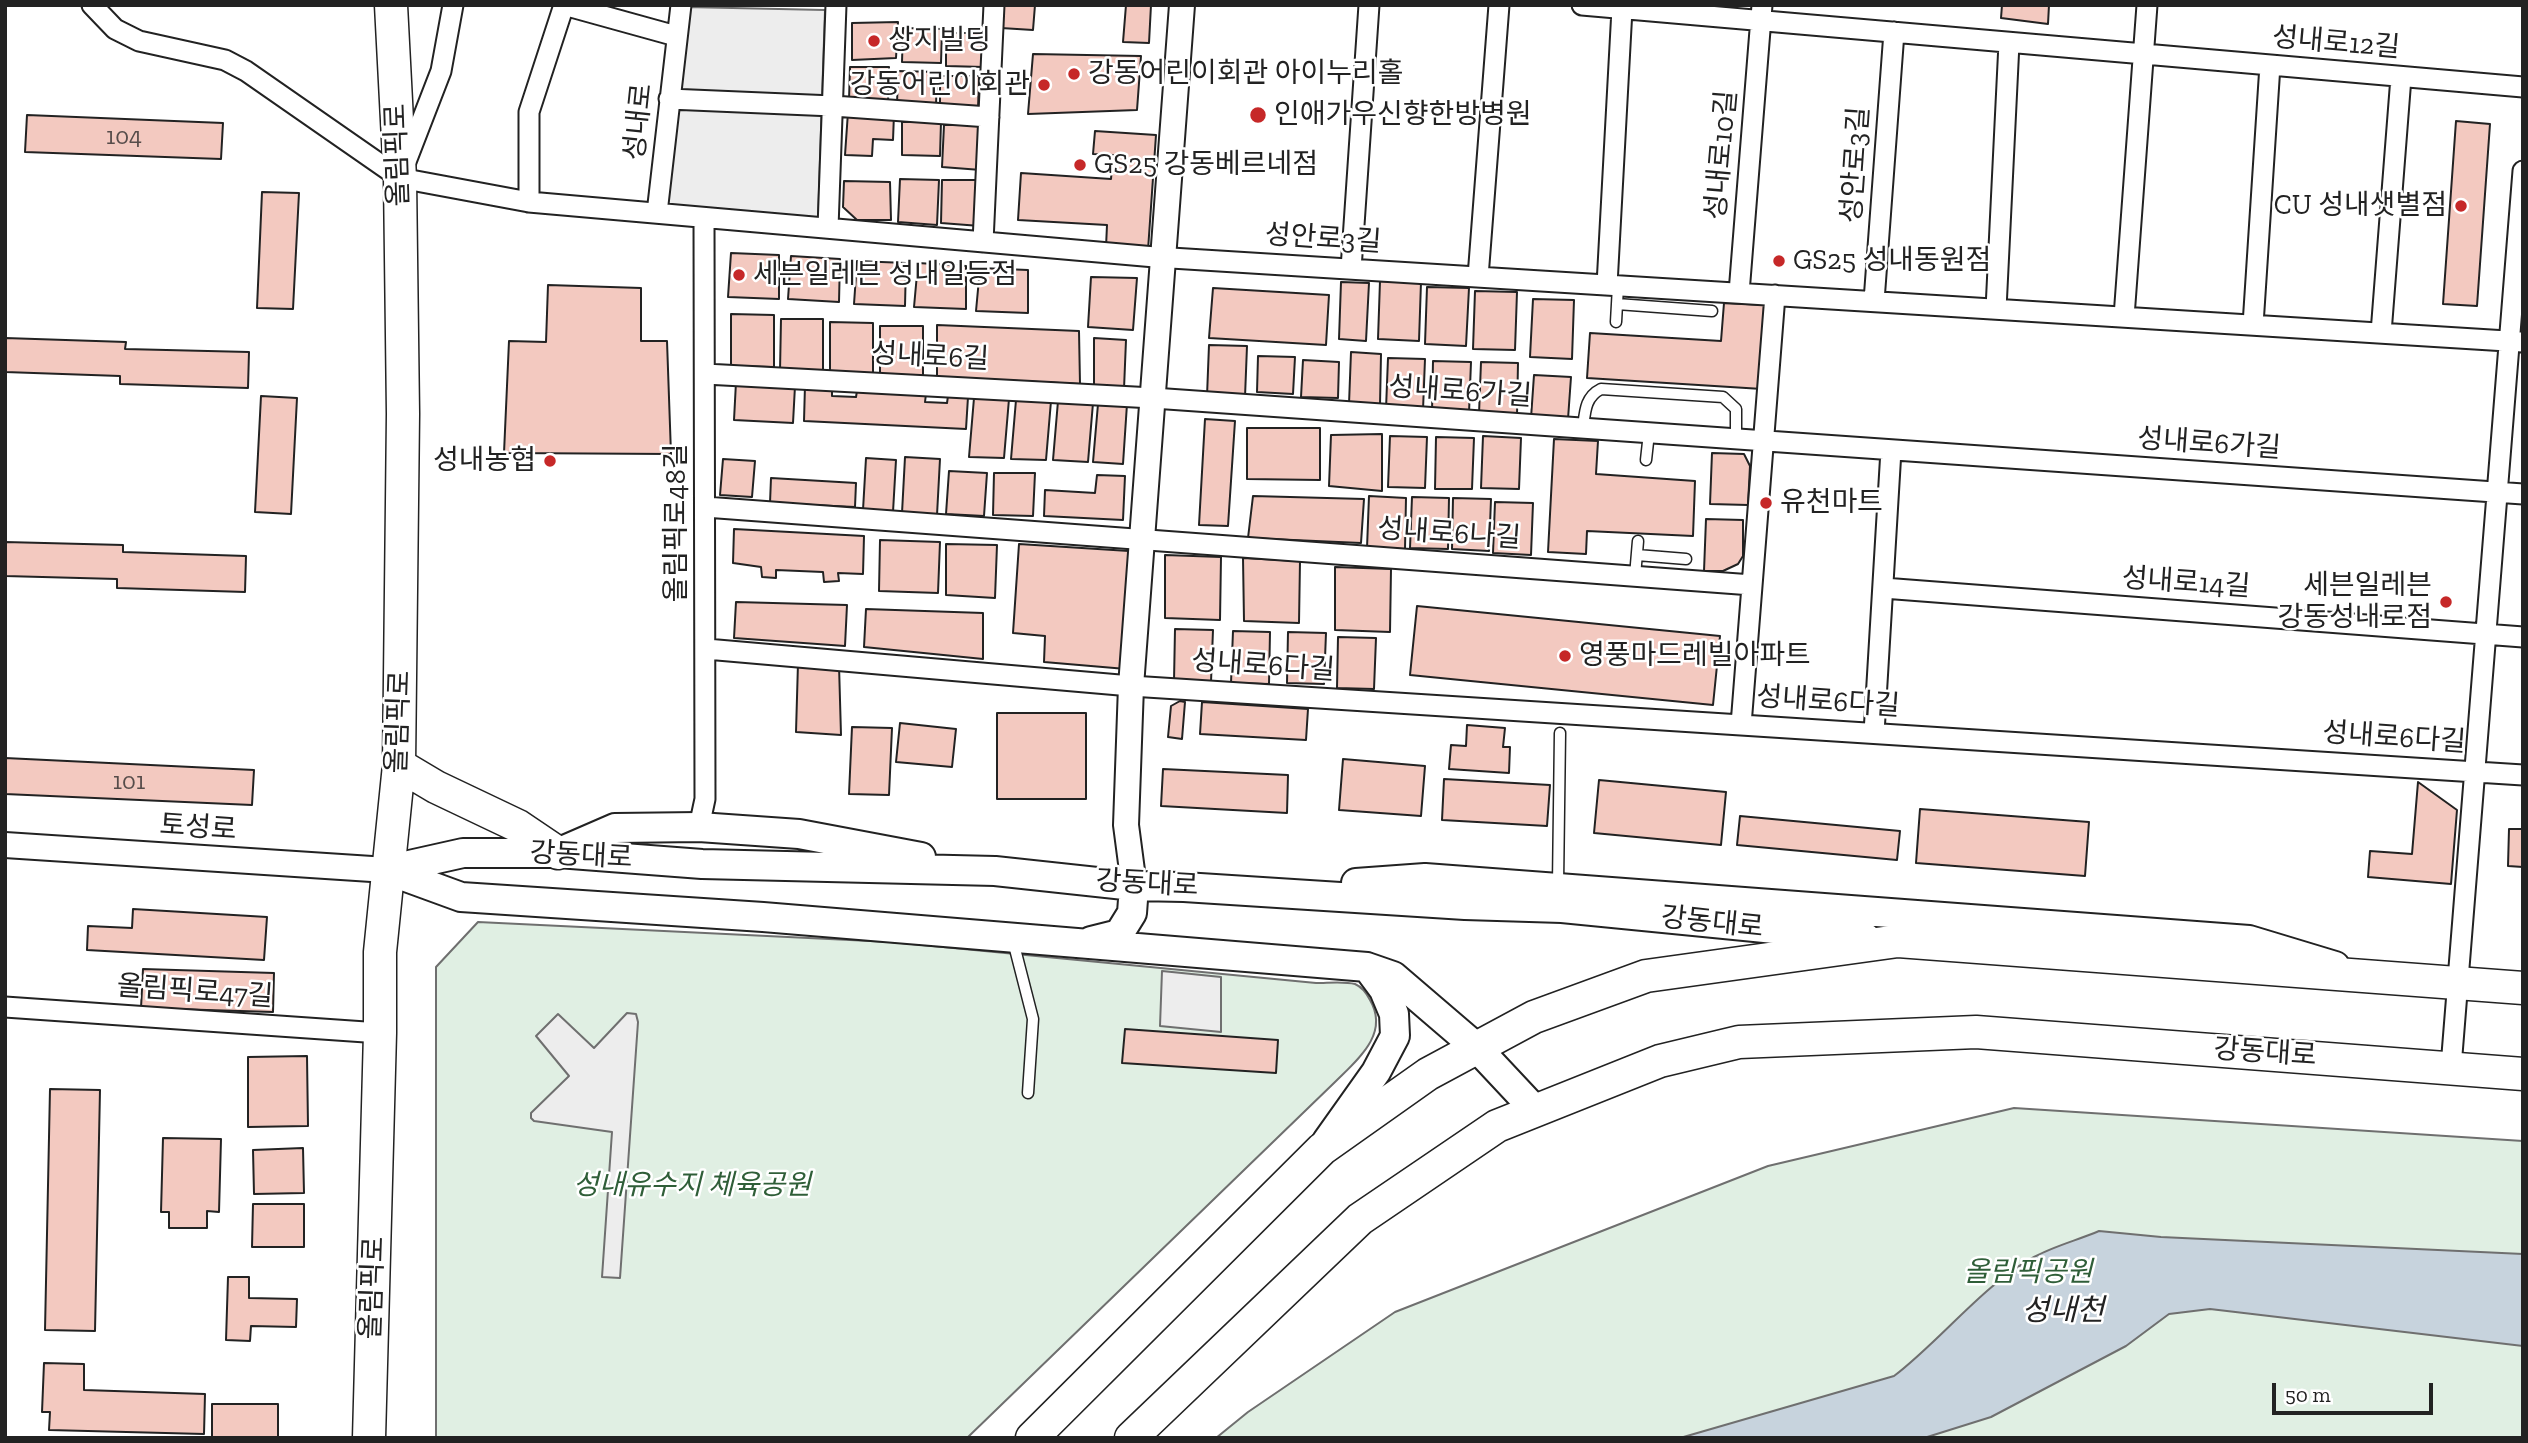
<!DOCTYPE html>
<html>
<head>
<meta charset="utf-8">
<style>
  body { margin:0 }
  #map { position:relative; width:2528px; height:1443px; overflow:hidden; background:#fff; font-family:"Zilla Slab",serif }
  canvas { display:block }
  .frame { position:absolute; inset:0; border:7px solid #222; pointer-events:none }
  .scale { position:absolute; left:2272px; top:1383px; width:161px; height:32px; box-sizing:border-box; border:4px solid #222; border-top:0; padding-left:9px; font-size:21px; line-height:24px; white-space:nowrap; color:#222; -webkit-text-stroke:5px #fff; paint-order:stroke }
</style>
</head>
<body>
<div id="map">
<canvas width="2528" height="1443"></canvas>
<div class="frame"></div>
<div class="scale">50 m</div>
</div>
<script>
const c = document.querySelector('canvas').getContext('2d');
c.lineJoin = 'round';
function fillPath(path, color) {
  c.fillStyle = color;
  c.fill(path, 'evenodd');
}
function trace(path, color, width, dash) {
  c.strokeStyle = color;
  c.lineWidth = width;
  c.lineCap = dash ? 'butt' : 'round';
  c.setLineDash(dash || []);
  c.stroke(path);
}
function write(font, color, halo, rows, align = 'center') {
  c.font = font + ' "Zilla Slab","Noto Sans KR",serif';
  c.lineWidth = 5;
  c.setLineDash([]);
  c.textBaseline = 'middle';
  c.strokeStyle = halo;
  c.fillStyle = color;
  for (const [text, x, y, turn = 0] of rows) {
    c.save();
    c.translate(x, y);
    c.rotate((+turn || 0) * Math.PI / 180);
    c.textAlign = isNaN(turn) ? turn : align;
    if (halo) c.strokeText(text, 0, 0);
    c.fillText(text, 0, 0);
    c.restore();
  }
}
const green = new Path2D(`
  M478,922L891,942L1316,983C1328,983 1344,981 1355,984C1362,987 1367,994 1370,1000C1390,1034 1357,1060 1335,1082L967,1438H436V967Z
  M2014,1108L2523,1141V1438H1216L1248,1412L1395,1312L1768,1166Z`);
fillPath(green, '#e0efe3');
trace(green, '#6f6f6f', 2);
const parking = new Path2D(`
  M686,7L825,10L818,220L665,206Z
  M1162,971L1221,977V1032L1160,1026Z
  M627,1013L636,1014L638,1022L620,1278L602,1277L612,1132L534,1121L531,1118V1113L569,1076L536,1036L558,1014L594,1048Z`);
fillPath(parking, '#ededed');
trace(parking, '#6f6f6f', 2);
const water = new Path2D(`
  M2099,1231L2161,1237L2523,1254V1346L2210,1309L2169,1314L2126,1346L1991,1417L1924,1438H1680L1894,1376C1940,1341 1984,1284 2034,1257C2054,1246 2078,1240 2099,1231Z`);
fillPath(water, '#c7d3dd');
trace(water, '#6f6f6f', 2);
const building = new Path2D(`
  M1003,5H1035L1033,30L1001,28Z
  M1126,5H1151L1149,43L1123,42Z
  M2002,5H2049L2048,24L2001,18Z
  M898,22L896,58L852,60V23Z
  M903,28L942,29L941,63L902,62Z
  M946,33H985L984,67L946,66Z
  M1033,54L1141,56L1137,110L1028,114Z
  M850,67H889L888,101L849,100Z
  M898,71L937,72L936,105H897Z
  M940,76H979L978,110L940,109Z
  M848,112L894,114L893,140L873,139L872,156L845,155Z
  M27,115L223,123L221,159L25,152Z
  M2456,121L2490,124L2477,306L2443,304Z
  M902,122H941L940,156L902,155Z
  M944,125H983L981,170L942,167Z
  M1095,131L1156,135L1148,250L1106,247L1107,225L1018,220L1021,173L1111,179L1113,155L1093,154Z
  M900,179L939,180L937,225L898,222Z
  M942,180H982L980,226L941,223Z
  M844,181L890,182L891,220H857L843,207Z
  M262,192L299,193L293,309L257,308Z
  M731,253L779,255V299L728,297Z
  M791,256L840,259L839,302L788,299Z
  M857,261L906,263L905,306L854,304Z
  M918,263L966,266V309L914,307Z
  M980,268L1028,270V313L976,311Z
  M1091,277L1137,278L1133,330L1088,327Z
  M1380,281L1421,282L1419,341L1378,339Z
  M1341,282L1369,283L1366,341L1339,339Z
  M548,285L641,288V341H667L671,454L504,453L509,341L546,342Z
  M1427,287L1469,288L1466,346L1425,344Z
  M1213,288L1329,295L1326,345L1209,338Z
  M1475,291L1517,292L1515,350L1473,349Z
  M1533,299L1574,300L1572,359L1530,357Z
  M1724,303L1767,305L1762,389L1587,378L1590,333L1721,341Z
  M731,314L774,315V367L731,366Z
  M781,319H823V371H780Z
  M830,322L873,323V374H830Z
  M937,325L1079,331L1080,384L937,377Z
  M880,326H923V378H880Z
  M5,338L126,342L125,349L249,352L248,388L120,384V376L5,372Z
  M1094,338L1126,340L1124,389L1094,388Z
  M1209,345L1247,346L1245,397L1207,396Z
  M1351,352L1381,354L1380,405L1349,404Z
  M1258,356L1295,357L1293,394L1257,392Z
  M1388,358L1425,359L1423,410L1386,409Z
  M1303,360L1339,362L1338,398L1301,397Z
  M1433,361L1471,362L1469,413L1432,412Z
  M1481,362L1518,363L1517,415L1479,414Z
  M1534,375L1571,377L1568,419L1531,418Z
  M736,382L795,386L793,423L734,420Z
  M805,385L832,386V396L856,397L857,391L926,394L925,402L947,403L948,396L968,397L966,429L804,421Z
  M261,396L297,398L291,514L255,512Z
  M974,398L1009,399L1004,458L969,457Z
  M1016,400L1051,401L1046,460L1011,459Z
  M1058,401L1093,403L1088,462L1053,460Z
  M1098,404H1127L1123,464L1093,462Z
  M1205,419L1235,421L1228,526L1199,525Z
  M1247,428H1320V480L1247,479Z
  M1382,434V491L1329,486L1331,435Z
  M1390,436L1427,437L1425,488L1388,487Z
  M1483,436L1521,438L1519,489L1481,488Z
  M1436,437L1474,438L1472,489H1435Z
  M1554,439L1598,441L1596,474L1695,481L1693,536L1587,531L1586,554L1548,552Z
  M1712,453L1744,454L1750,466L1748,505L1710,504Z
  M905,457L940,459L937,515L902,513Z
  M866,458L896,460L893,512L863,510Z
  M723,459L755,461L752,497L720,495Z
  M949,471L987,473L984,516L946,514Z
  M994,473H1035L1033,516L993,515Z
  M1097,475L1125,476L1123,520L1044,516L1045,490L1095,493Z
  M771,478L856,483L855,507L770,503Z
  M1253,496L1364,499L1361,543L1248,538Z
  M1369,496L1406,498L1405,549L1367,548Z
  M1412,497L1449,498L1448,549L1410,548Z
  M1453,498L1491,499L1489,551L1452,549Z
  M1495,502L1533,503L1531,555L1493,553Z
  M1706,519L1743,520V556L1738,564L1723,571H1704Z
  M734,529L864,536L863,574L838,573L839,581L824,582L823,572L776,570V578L762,577L761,567L733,563Z
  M880,540L940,542L938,593L879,591Z
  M5,542L123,545V552L246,556L245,592L117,588V579L5,576Z
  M946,544L997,545L995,598L946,595Z
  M1019,544L1129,551L1126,669L1044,662L1045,636L1013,633Z
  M1165,555L1221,557L1220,620L1165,618Z
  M1243,558L1300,561L1299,623L1244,621Z
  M1335,567L1391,569L1390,632L1335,630Z
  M736,602L847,605L845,646L734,638Z
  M1417,606L1720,636L1713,705L1410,675Z
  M866,609L983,613V659L864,647Z
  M1175,629L1213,630L1211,682L1174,681Z
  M1233,631L1270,632L1269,684L1231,683Z
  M1288,632L1326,633L1324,684L1287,683Z
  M1338,637L1376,638L1374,689L1337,688Z
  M798,663L839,665L841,735L796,732Z
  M1180,701L1185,702L1182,739L1168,737L1171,706Z
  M1202,702L1308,709L1306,740L1200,734Z
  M997,713H1086V799H997Z
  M900,723L956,729L952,767L896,762Z
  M1467,725L1505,728L1503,747H1510L1509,773L1449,769L1451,745L1466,746Z
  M852,727L892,728L889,795L849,794Z
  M5,758L254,770L252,805L5,794Z
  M1343,759L1425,766L1421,816L1339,810Z
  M1163,769L1288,775L1287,813L1161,806Z
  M1444,779L1550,785L1547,826L1442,820Z
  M1599,780L1726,792L1721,845L1594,833Z
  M2418,782L2457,810L2451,884L2368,877L2370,851L2412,854Z
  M1920,809L2089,822L2085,876L1916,863Z
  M1740,816L1900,831L1897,860L1737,845Z
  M2509,829H2523V867L2508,866Z
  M133,909L267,917L264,960L87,950L88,926L132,928Z
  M143,969L274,973L273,1012L141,1008Z
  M1125,1029L1278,1040L1276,1073L1122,1063Z
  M307,1056L308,1126L248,1127V1057Z
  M50,1089L100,1090L95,1331L45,1330Z
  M163,1138L221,1139L219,1212L207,1211V1228H169V1212H161Z
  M303,1148L304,1193L254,1194L253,1150Z
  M253,1204H304V1247H252Z
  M228,1277H249V1298L297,1299L296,1327L251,1326L250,1341L226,1340Z
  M44,1363L84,1364V1390L205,1394L204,1434L49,1430L50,1412H42Z
  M212,1404H278V1438H212Z`);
fillPath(building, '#f3c9c0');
trace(building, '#222', 2);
const service = new Path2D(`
  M1617,304L1712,311
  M1616,322L1618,286
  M1583,428C1585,412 1585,397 1601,389L1723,397L1736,409V439
  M1646,460L1649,433
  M1637,555L1686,559
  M1635,576L1638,541
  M1558,884L1560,733
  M1013,941L1033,1019L1028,1093`);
const minor = new Path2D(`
  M92,5L115,29L139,41L225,60L246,71L400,178L529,202L1155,257L2523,342
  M564,5L676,36
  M1582,5L2523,87
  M669,99L833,106L989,117
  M405,164L441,71L453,5
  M529,202V112L564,5
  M657,213L681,5
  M828,228L836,5
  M983,242L994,5
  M1351,269L1369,5
  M1478,277L1499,5
  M1607,285L1622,9
  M1739,293L1762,5
  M1874,301L1894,32
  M1996,309L2009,43
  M2124,317L2147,5
  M2253,325L2270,65
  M2381,333L2401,77
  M705,374L1153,398L2523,494
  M705,507L1752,585
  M1883,588L2523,637
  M706,649L1131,686L2523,775
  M1741,725L1775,295
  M1874,733L1891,450
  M699,827L705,799L704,218
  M5,1007L380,1033
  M2451,1067L2523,171`);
const tertiary = new Path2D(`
  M5,845L387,870
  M1134,886L1126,825L1131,686L1182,5`);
const secondary = new Path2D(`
  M562,851L615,828L699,827L799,834L921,857
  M387,870L463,853H558L702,864L995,871L1134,886L1184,887L1465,905L1562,908L1866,938
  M387,870L461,897L763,917L1367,967L1393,976L1477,1048L1536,1111
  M1356,883L1425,878L2249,940L2335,966
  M1091,941L1119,934L1132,913L1134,886
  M1327,1141L1376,1072L1395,1036L1394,1014L1384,990L1367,967`);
const primary = new Path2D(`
  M399,765L436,787L518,826L558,853
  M369,1438L380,1033V952L399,765L403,414L400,178L391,5
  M1032,1438L1322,1149L1428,1074L1534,1017L1646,976L1898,941L2523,988
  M1131,1438L1360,1219L1497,1126L1660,1061L1739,1042L1976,1032L2523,1074`);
trace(service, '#222', 13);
trace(minor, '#222', 23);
trace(tertiary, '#222', 28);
trace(secondary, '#222', 32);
trace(primary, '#222', 35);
trace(service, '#fff', 10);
trace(minor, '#fff', 19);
trace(tertiary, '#fff', 24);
trace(secondary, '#fff', 28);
trace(primary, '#fff', 32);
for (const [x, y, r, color] of [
  [874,41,7,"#c62828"],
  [1074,74,7,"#c62828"],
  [1044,85,7,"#c62828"],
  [1258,115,9,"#c62828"],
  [1080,165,7,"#c62828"],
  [2461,206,7,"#c62828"],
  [1779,261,7,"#c62828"],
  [739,275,7,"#c62828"],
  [550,461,7,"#c62828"],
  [1766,503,7,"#c62828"],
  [2446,602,7,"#c62828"],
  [1565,656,7,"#c62828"]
]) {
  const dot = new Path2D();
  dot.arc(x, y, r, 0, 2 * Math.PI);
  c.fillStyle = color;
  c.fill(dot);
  trace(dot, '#fff', 2.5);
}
write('24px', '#564c4a', null, [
  ["104",124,137],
  ["101",129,782]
]);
write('28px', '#222', '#fff', [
  ["상지빌딩",888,41],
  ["강동어린이회관 아이누리홀",1088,74],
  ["강동어린이회관",1030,85,"right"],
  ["인애가우신향한방병원",1274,115],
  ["GS25 강동베르네점",1094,165],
  ["CU 성내샛별점",2447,206,"right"],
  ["GS25 성내동원점",1793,261],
  ["세븐일레븐 성내일등점",753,275],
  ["성내농협",536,461,"right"],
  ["유천마트",1780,503],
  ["세븐일레븐",2432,586,"right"],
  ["강동성내로점",2432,618,"right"],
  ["영풍마드레빌아파트",1579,656]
], 'left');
write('28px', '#222', '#fff', [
  ["성내로12길",2336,43,5],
  ["성내로",639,122,-84],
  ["올림픽로",398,155,-92],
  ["성내로10길",1722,155,-85],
  ["성안로3길",1856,165,-86],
  ["성안로3길",1323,239,4],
  ["성내로6길",930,357,3],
  ["성내로6가길",1460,392,4],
  ["성내로6가길",2209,444,4],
  ["올림픽로48길",677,523,-90],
  ["성내로6나길",1449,534,4],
  ["성내로14길",2186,583,4],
  ["성내로6다길",1263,666,4],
  ["성내로6다길",1828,702,4],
  ["올림픽로",399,722,-88],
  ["성내로6다길",2394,738,4],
  ["토성로",198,828,4],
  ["강동대로",581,856,3],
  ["강동대로",1147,884,3],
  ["강동대로",1712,923,6],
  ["올림픽로47길",195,992,4],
  ["강동대로",2265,1053,4],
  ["올림픽로",373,1288,-88]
]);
write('italic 28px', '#2f5e38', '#fff', [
  ["성내유수지 체육공원",692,1186],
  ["올림픽공원",2028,1273]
]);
write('italic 30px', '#222', '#fff', [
  ["성내천",2063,1311]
]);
</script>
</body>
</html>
